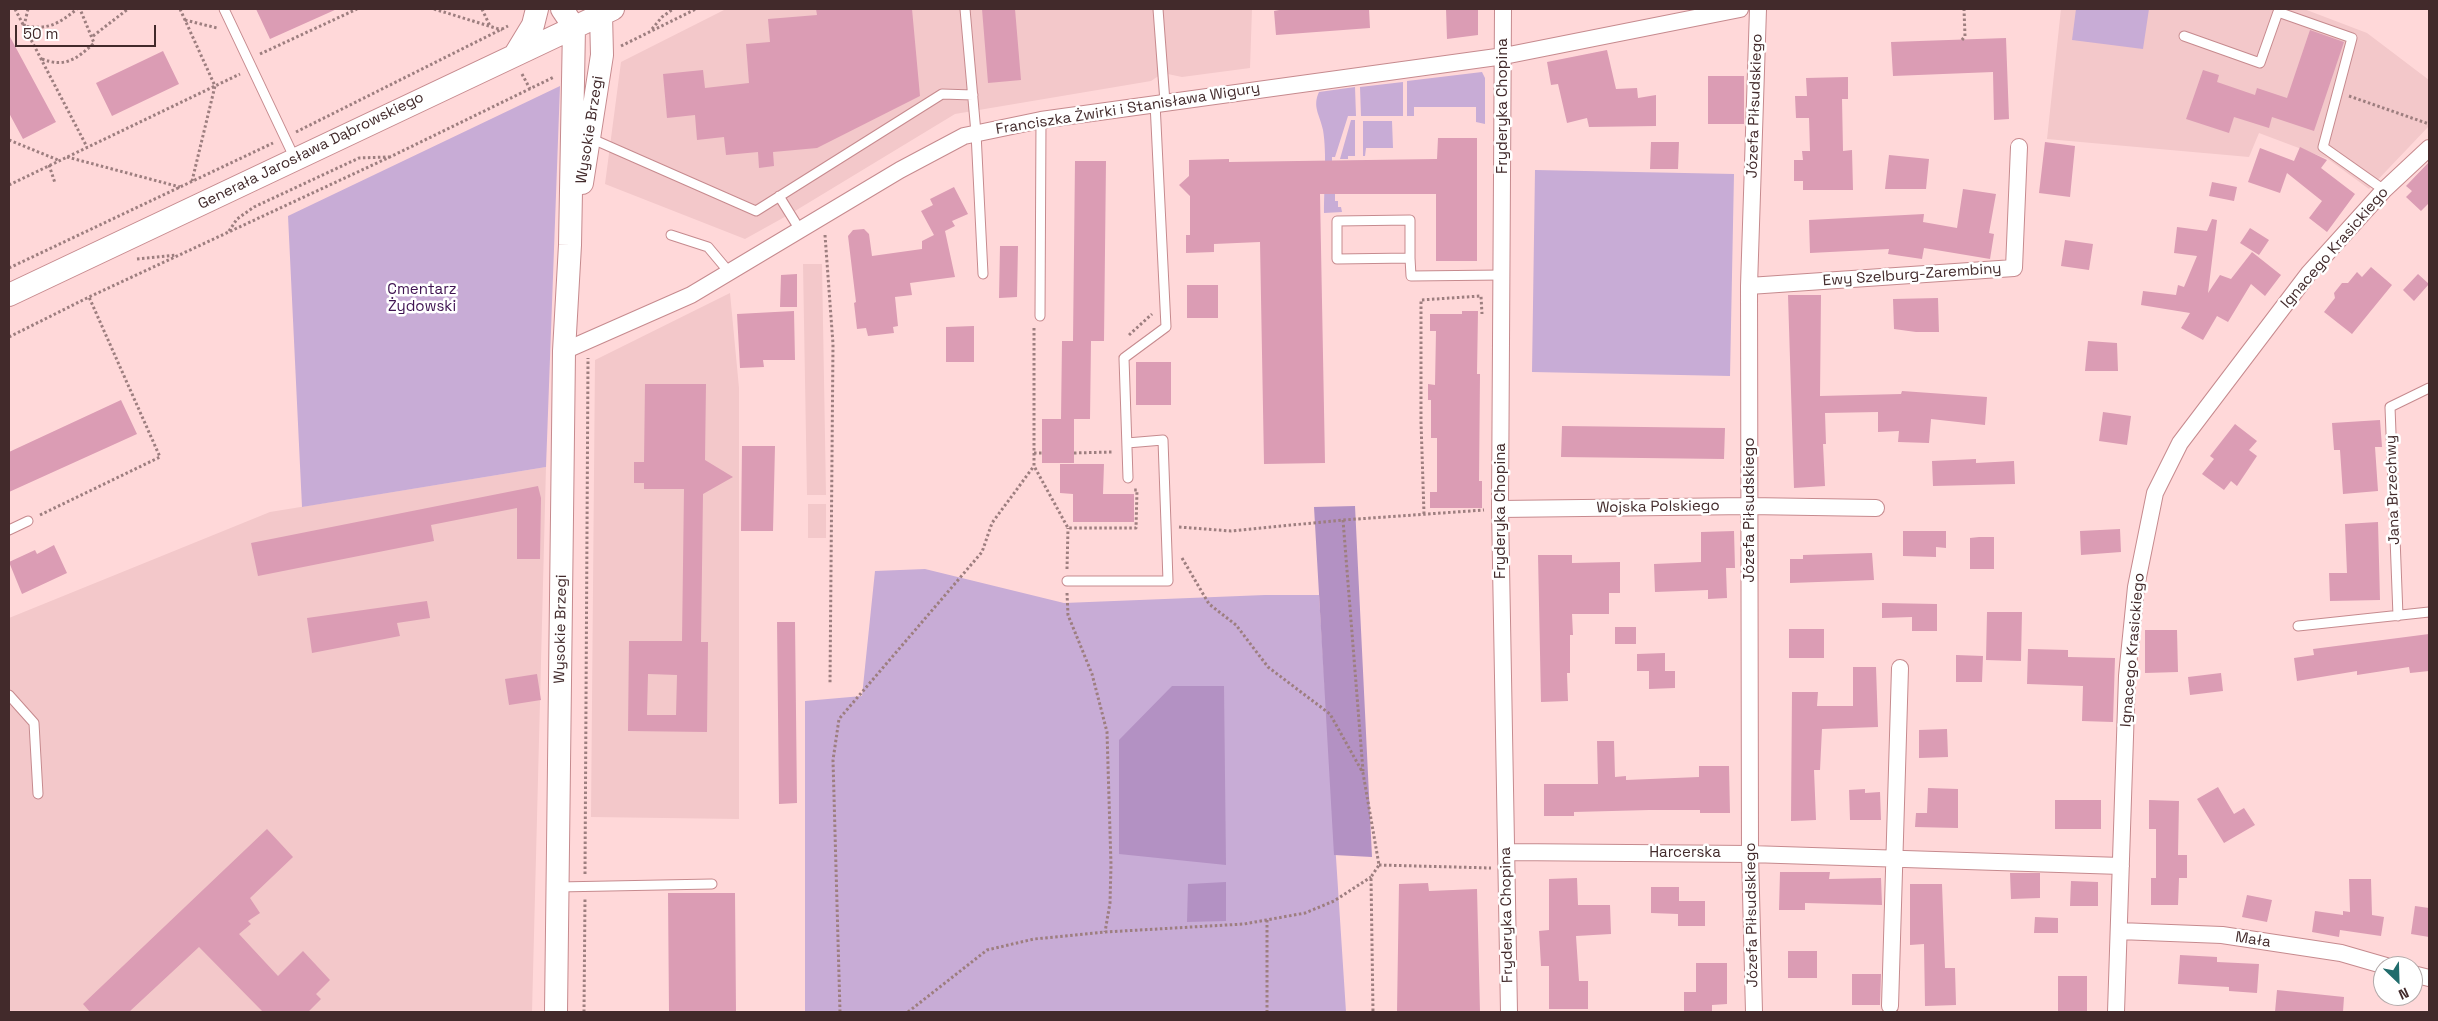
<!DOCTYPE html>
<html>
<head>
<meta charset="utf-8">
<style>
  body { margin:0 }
  #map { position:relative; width:2438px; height:1021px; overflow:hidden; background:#ffd8d9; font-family:"Space Grotesk",sans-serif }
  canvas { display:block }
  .frame { position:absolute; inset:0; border:10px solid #422a2b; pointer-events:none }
  .north { position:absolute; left:2373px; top:956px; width:50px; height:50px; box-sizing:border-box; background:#fff; border:1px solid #b3aaaa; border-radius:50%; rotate:156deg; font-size:14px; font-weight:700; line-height:20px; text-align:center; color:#422a2b }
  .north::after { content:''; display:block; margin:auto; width:18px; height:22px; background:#206c6c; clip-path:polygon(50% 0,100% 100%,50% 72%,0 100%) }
  .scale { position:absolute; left:15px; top:25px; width:141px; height:22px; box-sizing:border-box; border:2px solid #422a2b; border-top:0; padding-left:6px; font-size:15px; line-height:18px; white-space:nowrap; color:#422a2b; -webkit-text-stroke:4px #fff; paint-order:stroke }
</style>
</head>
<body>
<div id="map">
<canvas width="2438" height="1021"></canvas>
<div class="frame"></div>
<div class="north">N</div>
<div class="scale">50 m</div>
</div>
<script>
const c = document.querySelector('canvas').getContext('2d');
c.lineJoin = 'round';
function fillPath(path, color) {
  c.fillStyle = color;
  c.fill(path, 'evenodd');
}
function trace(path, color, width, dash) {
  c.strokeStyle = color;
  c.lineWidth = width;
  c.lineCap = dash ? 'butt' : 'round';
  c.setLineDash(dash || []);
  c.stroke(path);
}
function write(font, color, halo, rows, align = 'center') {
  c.font = font + ' "Space Grotesk",sans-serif';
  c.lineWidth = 5;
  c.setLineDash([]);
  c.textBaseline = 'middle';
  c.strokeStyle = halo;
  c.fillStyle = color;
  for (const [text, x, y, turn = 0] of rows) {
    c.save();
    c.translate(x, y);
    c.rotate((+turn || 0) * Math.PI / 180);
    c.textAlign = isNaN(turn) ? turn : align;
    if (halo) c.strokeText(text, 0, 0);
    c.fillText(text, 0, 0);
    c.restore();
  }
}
fillPath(new Path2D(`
  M726,9H1252L1250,68L1182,77L1163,73L1151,81L955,114L790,214L745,239L605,184L621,62Z
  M2061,9H2304L2367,33L2429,80V126L2369,189L2328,159L2259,133L2249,157L2047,139Z
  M803,264H822L826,495H807Z
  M730,293L739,388V819L591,817L595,360Z
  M546,467L532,1012H9V618L270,512Z
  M808,504H826V538H808Z`), '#f3c8ca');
fillPath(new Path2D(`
  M2076,9H2149L2143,49L2072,40Z
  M1482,72L1485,78V124L1476,122V107H1414V116H1407V81Z
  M1403,82V116H1361L1360,87Z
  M560,86L546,467L302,507L288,216Z
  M1355,87L1356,116H1348L1335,157H1332V193H1335V201H1338V207H1341L1342,212L1324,213C1324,188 1327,153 1323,130C1320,115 1312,107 1319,92Z
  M1351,120H1355V156H1348V159H1340Z
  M1363,121H1392L1393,148H1366L1365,156H1363Z
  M1535,170L1734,174L1730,376L1532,372Z
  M925,569L1064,603L1265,595H1319L1346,1012H805V701L862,696L875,571Z`), '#c8acd6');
fillPath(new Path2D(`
  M1355,506L1372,857L1334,855L1314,507Z
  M1172,686H1224L1226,865L1119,854V740Z
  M1226,882V921L1187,922L1188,884Z`), '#b391c3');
fillPath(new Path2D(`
  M256,9H337L270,39Z
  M816,9H912L920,96L817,148L773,152L774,166L759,168L758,152L726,155L724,137L697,140L695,115L667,118L663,74L703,70L705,88L749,83L746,44L770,42L768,19L817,15Z
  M982,9H1015L1021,80L988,83Z
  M1285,9H1369L1370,28L1276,35L1274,11Z
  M1446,9H1478V35L1447,39Z
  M2310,30L2344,42L2314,131L2272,117L2269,128L2234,117L2229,133L2186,119L2203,70L2219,75L2217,82L2255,95L2257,88L2287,98Z
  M9,35L56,122L23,139L9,113Z
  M2006,38L2009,119L1994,120L1993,72L1893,76L1891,42Z
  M1607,50L1616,89L1637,88L1638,98L1656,95V126L1589,127L1587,118L1567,123L1558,84L1551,85L1547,62Z
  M163,51L179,84L112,116L96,83Z
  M1708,76H1744V124H1708Z
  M1848,77V99H1842L1843,151L1852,150L1853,190H1803V181H1794V160H1803L1802,151H1810L1809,118H1796L1795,96H1807L1806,78Z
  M1438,138H1477V261H1436V194H1320L1325,463L1264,464L1260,242L1214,244V252L1186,253V235H1190V196L1179,185L1189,176V160L1229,159V162L1437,159Z
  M1651,142H1679L1678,169H1650Z
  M2045,142L2075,146L2070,197L2039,193Z
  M2300,147L2327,160L2321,168L2355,194L2327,232L2309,218L2322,201L2287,173L2280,193L2248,182L2260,148L2294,161Z
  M1889,155L1929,159L1926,189H1885Z
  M1075,161H1106L1104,341H1091L1090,419H1061L1062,341H1073Z
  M2429,162V203L2421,211L2406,197L2412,191L2406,186Z
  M2212,182L2237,187L2234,201L2209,196Z
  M954,187L968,214L952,221L955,226L945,231L955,277L910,283L912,295L895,297L898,326L893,327L894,333L868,336L866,328L857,329L854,303L856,302L848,236L853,230L864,229L869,234L872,256L922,249V241L934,235L921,211L933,205L930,199Z
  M1963,189L1996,194L1989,233L1994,234L1990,259L1924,248L1922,259L1888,254L1889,249L1810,253L1809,220L1924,214L1923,222L1957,228Z
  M2212,219L2217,220L2208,293L2220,275L2231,279L2252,252L2281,275L2265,296L2251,284L2228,322L2217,316L2203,340L2181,328L2190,313L2141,305L2143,291L2176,295L2178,285L2184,287L2197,256L2174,253L2177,227L2207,231Z
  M2250,228L2269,240L2259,255L2240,243Z
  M2065,240L2093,244L2089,270L2061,266Z
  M1000,246H1018L1017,297L999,298Z
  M2371,267L2392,285L2352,334L2324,312L2335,298L2334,293L2342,283H2348L2357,272L2362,277Z
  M797,274V307H780L781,275Z
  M2418,274L2429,284L2414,301L2403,290Z
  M1187,285H1218V318H1187Z
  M1788,295H1821L1820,396L1901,394L1902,391L1987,397L1985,425L1931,419L1929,443L1898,442L1899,431L1878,432V412L1825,413L1826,444H1823L1825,486L1794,488Z
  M1938,298L1939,332H1916L1894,329L1893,299Z
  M794,311L795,360H763L764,367L740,368L737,314Z
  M1462,311H1478L1477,374H1480L1479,481H1482V508H1430V492H1437V438H1431V400H1428V384L1435,385L1436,331H1430V314H1462Z
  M974,326V362H946V327Z
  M2088,341L2117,343L2118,371H2085Z
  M1136,362H1171V405H1136Z
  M645,384H706L705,460L733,477L703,494L701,642H708L707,732L628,731L629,641H682L684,489H644V483H634V462H644ZM648,674L677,675L676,715H647Z
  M121,400L137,434L9,492V452Z
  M2103,412L2131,416L2127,445L2099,441Z
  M1042,419H1074V463H1042Z
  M2380,420L2382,447H2375L2378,491L2343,494L2340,450H2334L2332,423Z
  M2235,424L2257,441L2249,450L2257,456L2237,486L2231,481L2224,490L2202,474L2214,459L2210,456Z
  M1562,426L1725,428L1724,459L1561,457Z
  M742,446H775L773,531H741Z
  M1976,459V463L2014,461L2015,484L1933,486L1932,461Z
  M1060,464H1104L1103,494H1134V522H1073V494L1060,493Z
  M538,486L541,498L540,559H517V508L431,525L434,541L258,576L251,543Z
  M2378,522L2380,600L2330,601L2329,573H2347L2345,524Z
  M2120,529L2121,552L2081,555L2080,531Z
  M1734,531L1735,568H1726L1727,598L1708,599V590L1655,592L1654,564L1701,562V532Z
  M1903,531H1946V548L1936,547V557L1903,556Z
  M1979,537H1994V569H1970V538Z
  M54,545L67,573L22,594L9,562L35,550L37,554Z
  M1872,553L1874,580L1790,583V559H1803V555Z
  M1538,555H1572V563L1620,562V593H1609V614H1572L1573,635H1570V673H1567L1568,701L1541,702Z
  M427,601L430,618L397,623L400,636L312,653L307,618Z
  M1882,603L1937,604V631H1912V617L1882,618Z
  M1987,612H2022L2021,661L1986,660Z
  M777,622H795L797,803L779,804Z
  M1615,627H1636V644H1615Z
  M1789,629H1824V658H1789Z
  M2145,630H2177L2178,672L2145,673Z
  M2429,634V671L2410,673L2409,667L2357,675V671L2297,681L2294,658L2314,655L2313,649Z
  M2028,649L2068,650V657L2115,658L2113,722L2082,721L2083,686L2027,684Z
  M1665,653V671H1675V688L1649,689V671H1637V654Z
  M1956,655L1983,656L1982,682H1956Z
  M1853,667H1876L1878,727L1822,729L1820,770H1814L1816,820L1791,821L1792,692H1818L1817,706H1853Z
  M2221,673L2223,691L2190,695L2188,677Z
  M537,674L541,700L509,705L505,679Z
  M1947,729L1948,757L1919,758V730Z
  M1597,741H1614L1615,777L1626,776V780L1699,777V766H1729L1730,813H1700V810H1649L1574,812V816H1544V784H1598Z
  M2218,787L2234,814L2244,808L2255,825L2224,843L2197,799Z
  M1928,788L1958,789V828L1915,827L1916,813H1927Z
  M1865,789V793L1880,792L1881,820H1850L1849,790Z
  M2055,800H2101V829H2055Z
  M2149,800L2179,801L2178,855H2187V878H2179L2178,905H2151V878H2156V829H2149Z
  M267,829L293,857L250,898L260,913L248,921L251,924L239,934L278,976L303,951L330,980L316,994L321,999L308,1012H263L199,947L129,1012H90L83,1004Z
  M1780,872H1830L1829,879L1881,878L1882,905L1805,903V910H1779Z
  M2010,873H2040V898L2011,899Z
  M1577,878L1578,905H1610L1611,934L1576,936L1579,981H1588V1009H1549V966H1541L1539,931L1549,930V879Z
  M2349,879H2371L2372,915L2384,917L2381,936L2340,930L2339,937L2312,932L2315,911L2343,915V911L2350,912Z
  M2071,881L2098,882V906H2070Z
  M1428,883L1429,891L1477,889L1480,1012H1397L1399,884Z
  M1910,884H1942L1945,968H1955L1956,1005L1925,1006L1924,944L1910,945Z
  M1651,887H1679V901H1705V926H1678V914L1651,913Z
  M668,893H735L736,1012H669Z
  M2247,895L2272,900L2267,922L2242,917Z
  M2415,906L2429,908V937L2411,934Z
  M2035,917L2058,918V933H2034Z
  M1788,951H1817V978H1788Z
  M2180,955L2217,957V962L2259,964L2257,993L2229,991V987L2178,984Z
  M1696,963H1727V1004L1712,1005V1012H1684V992H1696Z
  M1852,974H1881L1880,1005H1852Z
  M2058,976H2087V1012H2058Z
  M2277,990L2344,997L2343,1012H2275Z`), '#db9cb4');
const lane = new Path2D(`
  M224,9L295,159
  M965,9L976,133L983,274
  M1158,9L1165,102
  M2184,36L2260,63L2278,12L2352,38L2323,147L2384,190
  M590,138L756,211L942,94L973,95
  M779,196L800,230
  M671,235L708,247L729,272
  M1410,258V220L1337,221V259L1410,258L1411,276L1502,275
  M1040,316L1041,120
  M1128,478L1124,358L1166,327L1155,103
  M9,530L28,521
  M1067,581H1168L1163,440L1127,443
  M2398,616L2390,407L2429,388
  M2298,626L2429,612
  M9,695L34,723L38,794
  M558,887L712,884`);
const street = new Path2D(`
  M1503,9L1500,509L1509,1012
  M1749,286L2014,268L2019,147
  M564,351L691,295L900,170L964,136L1041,120L1504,56L1740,9
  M1500,509L1749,506L1876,508
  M1507,852L1750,854L2121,866
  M2119,931L2222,935L2341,953L2386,966
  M2413,974L2429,978
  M1890,1006L1900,668
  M1754,1012L1750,854L1749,286L1758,9
  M2116,1012L2127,676L2136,587L2155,493L2180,443L2309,273L2384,190L2429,148`);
const secondary = new Path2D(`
  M562,9L574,27
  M516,53L533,25L537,9
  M582,183L602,55L601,14L598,9
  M9,295L613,9
  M556,1012L564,351L570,245L574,27`);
trace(lane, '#c68a8e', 11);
trace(street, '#c68a8e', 18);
trace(secondary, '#c68a8e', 24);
trace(new Path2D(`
  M15,9L87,147
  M28,9L24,26C49,30 58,24 77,9
  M180,9L215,86L192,181
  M434,9L502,30
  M482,9L490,26
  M185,20L217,28
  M652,29L662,17L673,9
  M93,36L128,9
  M1962,40L1965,36L1964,9
  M621,46L696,9
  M260,54L357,9
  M42,59C65,68 77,59 94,43L80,9
  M522,74L530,89
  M2349,96L2429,124
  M296,132L508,26
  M9,140L58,160
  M67,157L180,187
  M49,165L55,183
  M9,185L240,74
  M229,231L237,219L254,207L359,158L389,157
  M825,235L833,344L830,684
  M137,259L176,255
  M9,268L273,143
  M1034,328V466L1068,528H1136L1137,490H1134
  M1129,335L1152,314
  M9,337L89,297L392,156L554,77
  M1034,453H1042
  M1074,453L1113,452
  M1424,514L1421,422V300L1481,296L1482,314
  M40,515L160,457L89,297
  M1343,520L1363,771
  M1179,527L1231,531L1343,520L1484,510
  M1182,558L1209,604L1236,625L1268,667L1330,714L1363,773L1379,865L1371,877L1373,1012
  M1067,569L1068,528
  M1067,593L1068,615L1092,674L1107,732L1111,865L1110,903L1105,932
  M1379,865L1491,868
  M585,874L588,358
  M1267,920V1012
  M584,1012L585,898
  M840,1012L833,760L839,719L982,552L992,523L1034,466
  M908,1012L987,950L1034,939L1105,932L1244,924L1305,913L1334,901L1371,877`), '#9d7e7f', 3, [2.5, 2.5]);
trace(lane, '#fff', 9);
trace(street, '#fff', 16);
trace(secondary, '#fff', 22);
write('15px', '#422a2b', '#fff', [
  ["Fryderyka Chopina",1503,106,-90],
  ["Józefa Piłsudskiego",1755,106,-88],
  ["Franciszka Żwirki i Stanisława Wigury",1128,109,-9],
  ["Wysokie Brzegi",590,130,-81],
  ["Generała Jarosława Dąbrowskiego",311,151,-26],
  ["Ignacego Krasickiego",2335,248,-49],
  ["Ewy Szelburg-Zarembiny",1912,275,-4],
  ["Jana Brzechwy",2393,490,-92],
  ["Wojska Polskiego",1658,507,-1],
  ["Józefa Piłsudskiego",1750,510,-90],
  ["Fryderyka Chopina",1501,511,-90],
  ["Wysokie Brzegi",561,629,-89],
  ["Ignacego Krasickiego",2133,650,-85],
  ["Harcerska",1685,853],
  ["Fryderyka Chopina",1507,915,-91],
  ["Józefa Piłsudskiego",1752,915,-91],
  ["Mała",2253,940,9]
]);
write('15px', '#3f1351', '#fff', [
  ["Cmentarz",422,290],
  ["Żydowski",422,307]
]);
</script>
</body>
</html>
